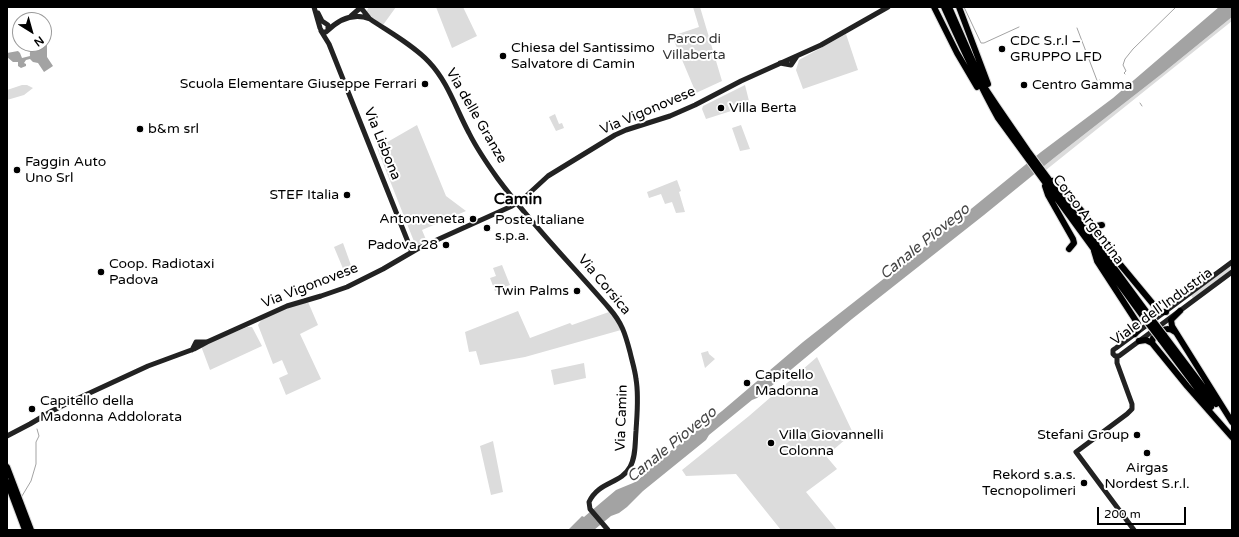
<!DOCTYPE html>
<html>
<head>
<meta charset="utf-8">
<style>
  body { margin:0 }
  #map { position:relative; width:1239px; height:537px; overflow:hidden; background:#fff; font-family:"Varela Round",sans-serif }
  canvas { display:block }
  .frame { position:absolute; inset:0; border:8px solid #000; pointer-events:none }
  .north { position:absolute; left:12px; top:12px; width:40px; height:40px; box-sizing:border-box; background:#fff; border:1px solid #999; border-radius:50%; rotate:143deg; font-size:11px; font-weight:700; line-height:16px; text-align:center; color:#000 }
  .north::after { content:''; display:block; margin:auto; width:14px; height:18px; background:#000; clip-path:polygon(50% 0,100% 100%,50% 72%,0 100%) }
  .scale { position:absolute; left:1097px; top:507px; width:89px; height:18px; box-sizing:border-box; border:2px solid #000; border-top:0; padding-left:5px; font-size:12px; line-height:14px; white-space:nowrap; color:#000; -webkit-text-stroke:3px #fff; paint-order:stroke }
</style>
</head>
<body>
<div id="map">
<canvas width="1239" height="537"></canvas>
<div class="frame"></div>
<div class="north">N</div>
<div class="scale">200 m</div>
</div>
<script>
const c = document.querySelector('canvas').getContext('2d');
c.lineJoin = 'round';
function fillPath(path, color) {
  c.fillStyle = color;
  c.fill(path, 'evenodd');
}
function trace(path, color, width, dash) {
  c.strokeStyle = color;
  c.lineWidth = width;
  c.lineCap = dash ? 'butt' : 'round';
  c.setLineDash(dash || []);
  c.stroke(path);
}
function write(font, color, halo, rows, align = 'center') {
  c.font = font + ' "Varela Round",sans-serif';
  c.lineWidth = 4;
  c.setLineDash([]);
  c.textBaseline = 'middle';
  c.strokeStyle = halo;
  c.fillStyle = color;
  for (const [text, x, y, turn = 0] of rows) {
    c.save();
    c.translate(x, y);
    c.rotate((+turn || 0) * Math.PI / 180);
    c.textAlign = isNaN(turn) ? turn : align;
    if (halo) c.strokeText(text, 0, 0);
    c.fillText(text, 0, 0);
    c.restore();
  }
}
fillPath(new Path2D(`
  M369,7H396L383,25L367,15L366,12Z
  M436,7H463L477,36L452,48Z
  M693,7H700L722,81L696,93L672,36L699,27Z
  M1232,17V21L1046,170L1043,167L1054,158L1163,73Z
  M846,34L858,70L803,89L796,70L799,60Z
  M22,85H27L33,88L24,95L7,100V90Z
  M745,85L750,105L706,119L702,109L703,106Z
  M555,114L559,124L562,123L564,128L556,131L549,117Z
  M417,125L446,196L466,211L422,230L427,242L417,245L415,244L377,148Z
  M741,125L750,149L740,151L732,128Z
  M677,180L681,191L679,192L685,212L676,213L672,202L665,204L661,194L649,198L647,192Z
  M343,243L352,268L344,271L334,247Z
  M502,265L510,285L495,291L490,278L496,276L493,268Z
  M1232,265V269L1193,298L1192,297L1191,295Z
  M308,302L318,325L300,334L321,379L286,395L279,378L288,374L282,360L273,364L258,325C264,312 294,306 308,302Z
  M518,311L530,338L570,323L572,325L609,312L618,323L621,330L525,357L480,365L476,351L469,352L465,332Z
  M247,327H252L262,346L210,370L201,346Z
  M708,351L709,354L715,359L705,368L701,353Z
  M817,357L853,433L826,456L837,469L806,492L837,530H781L736,474L686,476L682,470L749,416Z
  M584,363L586,378L554,385L551,370Z
  M493,441L503,492L491,495L480,446Z`), '#dcdcdc');
fillPath(new Path2D(`
  M1219,7H1232V17L1163,73L1054,158L984,215L852,319L757,398L752,400L709,435L706,440L643,491L627,507L619,513L611,516L594,530H568L582,516L584,517L616,490L633,483L643,476L659,460L722,411L803,342L923,248L1041,152L1113,98Z
  M40,44L47,45V57L53,66L44,72L38,63L33,62L30,59L26,60L24,63L26,64V66L21,68L18,66V62H13L7,57V53L18,51L20,53L22,58L30,56C29,49 34,46 40,44Z`), '#a3a3a3');
trace(new Path2D(`
  M964,7L981,43H984L1019,27
  M1077,28L1098,83
  M1125,74L1124,73L1126,71L1123,65L1125,59L1133,49L1176,7
  M1100,80L1103,84
  M1140,103L1142,106
  M22,496L31,481L36,464V442L39,436L37,429`), '#a3a3a3', 1);
const highway = new Path2D(`
  M934,7L957,53L977,87
  M944,7C961,45 978,82 998,118L1147,322
  M949,7L970,55L985,88L997,106L1028,151L1151,318
  M959,7L988,84
  M1053,181L1071,198L1093,225L1096,226L1102,225
  M1045,186L1048,195L1073,239L1074,243L1069,249
  M1101,246L1109,251L1158,310L1163,312H1166
  M1094,251L1097,261L1138,324V330L1135,334
  M1180,311L1171,320L1172,326L1232,422
  M1164,335L1216,404
  M1160,339L1211,407
  M1139,341L1146,340L1152,343L1187,386L1232,437
  M1152,343L1153,338C1161,332 1166,325 1175,332
  M7,467L31,530
  M7,482L25,530`);
trace(highway, '#dbdbdb', 8);
trace(new Path2D(`
  M314,7L320,28L322,32H326C338,20 353,12 370,19C389,32 413,45 429,62C448,82 456,109 469,133C477,149 488,165 498,179C532,225 572,265 609,308C622,323 625,333 630,352C632,361 635,370 636,379C639,396 637,414 636,431C635,442 636,457 630,467C621,484 599,481 589,502L590,509L608,530
  M318,13L322,21L328,25V29
  M351,16L359,9H362L369,18
  M321,31L329,44L412,252
  M780,63L791,65L797,56
  M1232,262L1116,348L1113,350V354L1115,356H1119L1232,272
  M192,350L196,342H206
  M1117,357V363L1132,404V409L1127,414L1076,452L1134,530
  M7,436L30,424L52,411L68,403L148,366L194,349L207,342L287,306L321,296L347,287L383,269L419,248L512,206L523,199L548,176L615,135L626,130L670,116L695,105L741,81L821,45L888,7`), '#222', 5);
trace(highway, '#000', 6);
const highwayBridge = new Path2D(`
  M1151,318L1164,335
  M1147,322L1160,339`);
trace(highwayBridge, '#dbdbdb', 8, []);
trace(highwayBridge, '#000', 6);
for (const [x, y, r, color] of [
  [1002,49,4,"#000"],
  [503,56,4,"#000"],
  [425,84,4,"#000"],
  [1024,85,4,"#000"],
  [721,108,4,"#000"],
  [140,129,4,"#000"],
  [17,170,4,"#000"],
  [347,195,4,"#000"],
  [473,219,4,"#000"],
  [487,228,4,"#000"],
  [446,245,4,"#000"],
  [101,272,4,"#000"],
  [577,291,4,"#000"],
  [747,383,4,"#000"],
  [32,409,4,"#000"],
  [1137,435,4,"#000"],
  [771,443,4,"#000"],
  [1147,453,4,"#000"],
  [1084,483,4,"#000"]
]) {
  const dot = new Path2D();
  dot.arc(x, y, r, 0, 2 * Math.PI);
  c.fillStyle = color;
  c.fill(dot);
  trace(dot, '#fff', 1.5);
}
write('14px', '#333', '#fff', [
  ["Parco di",694,39],
  ["Villaberta",694,55]
]);
write('14px', '#000', '#fff', [
  ["CDC S.r.l –",1010,41],
  ["GRUPPO LFD",1010,57],
  ["Chiesa del Santissimo",511,48],
  ["Salvatore di Camin",511,64],
  ["Scuola Elementare Giuseppe Ferrari",417,84,"right"],
  ["Centro Gamma",1032,85],
  ["Villa Berta",729,108],
  ["b&m srl",148,129],
  ["Faggin Auto",25,162],
  ["Uno Srl",25,178],
  ["STEF Italia",339,195,"right"],
  ["Antonveneta",465,219,"right"],
  ["Poste Italiane",495,220],
  ["s.p.a.",495,236],
  ["Padova 28",438,245,"right"],
  ["Coop. Radiotaxi",109,264],
  ["Padova",109,280],
  ["Twin Palms",569,291,"right"],
  ["Capitello",755,375],
  ["Madonna",755,391],
  ["Capitello della",40,401],
  ["Madonna Addolorata",40,417],
  ["Villa Giovannelli",779,435],
  ["Colonna",779,451],
  ["Stefani Group",1129,435,"right"],
  ["Airgas",1147,468,"center"],
  ["Nordest S.r.l.",1147,484,"center"],
  ["Rekord s.a.s.",1076,475,"right"],
  ["Tecnopolimeri",1076,491,"right"]
], 'left');
write('14px', '#000', '#fff', [
  ["Via Vigonovese",648,111,-23],
  ["Via delle Granze",476,116,60],
  ["Via Lisbona",382,144,68],
  ["Corso Argentina",1088,220,53],
  ["Via Corsica",604,285,50],
  ["Via Vigonovese",310,286,-21],
  ["Viale dell'Industria",1162,307,-36],
  ["Via Camin",622,418,-88]
]);
write('italic 15px', '#444', '#fff', [
  ["Canale Piovego",925,242,-39],
  ["Canale Piovego",672,445,-39]
]);
write('bold 16px', '#000', '#fff', [
  ["Camin",518,200]
]);
</script>
</body>
</html>
